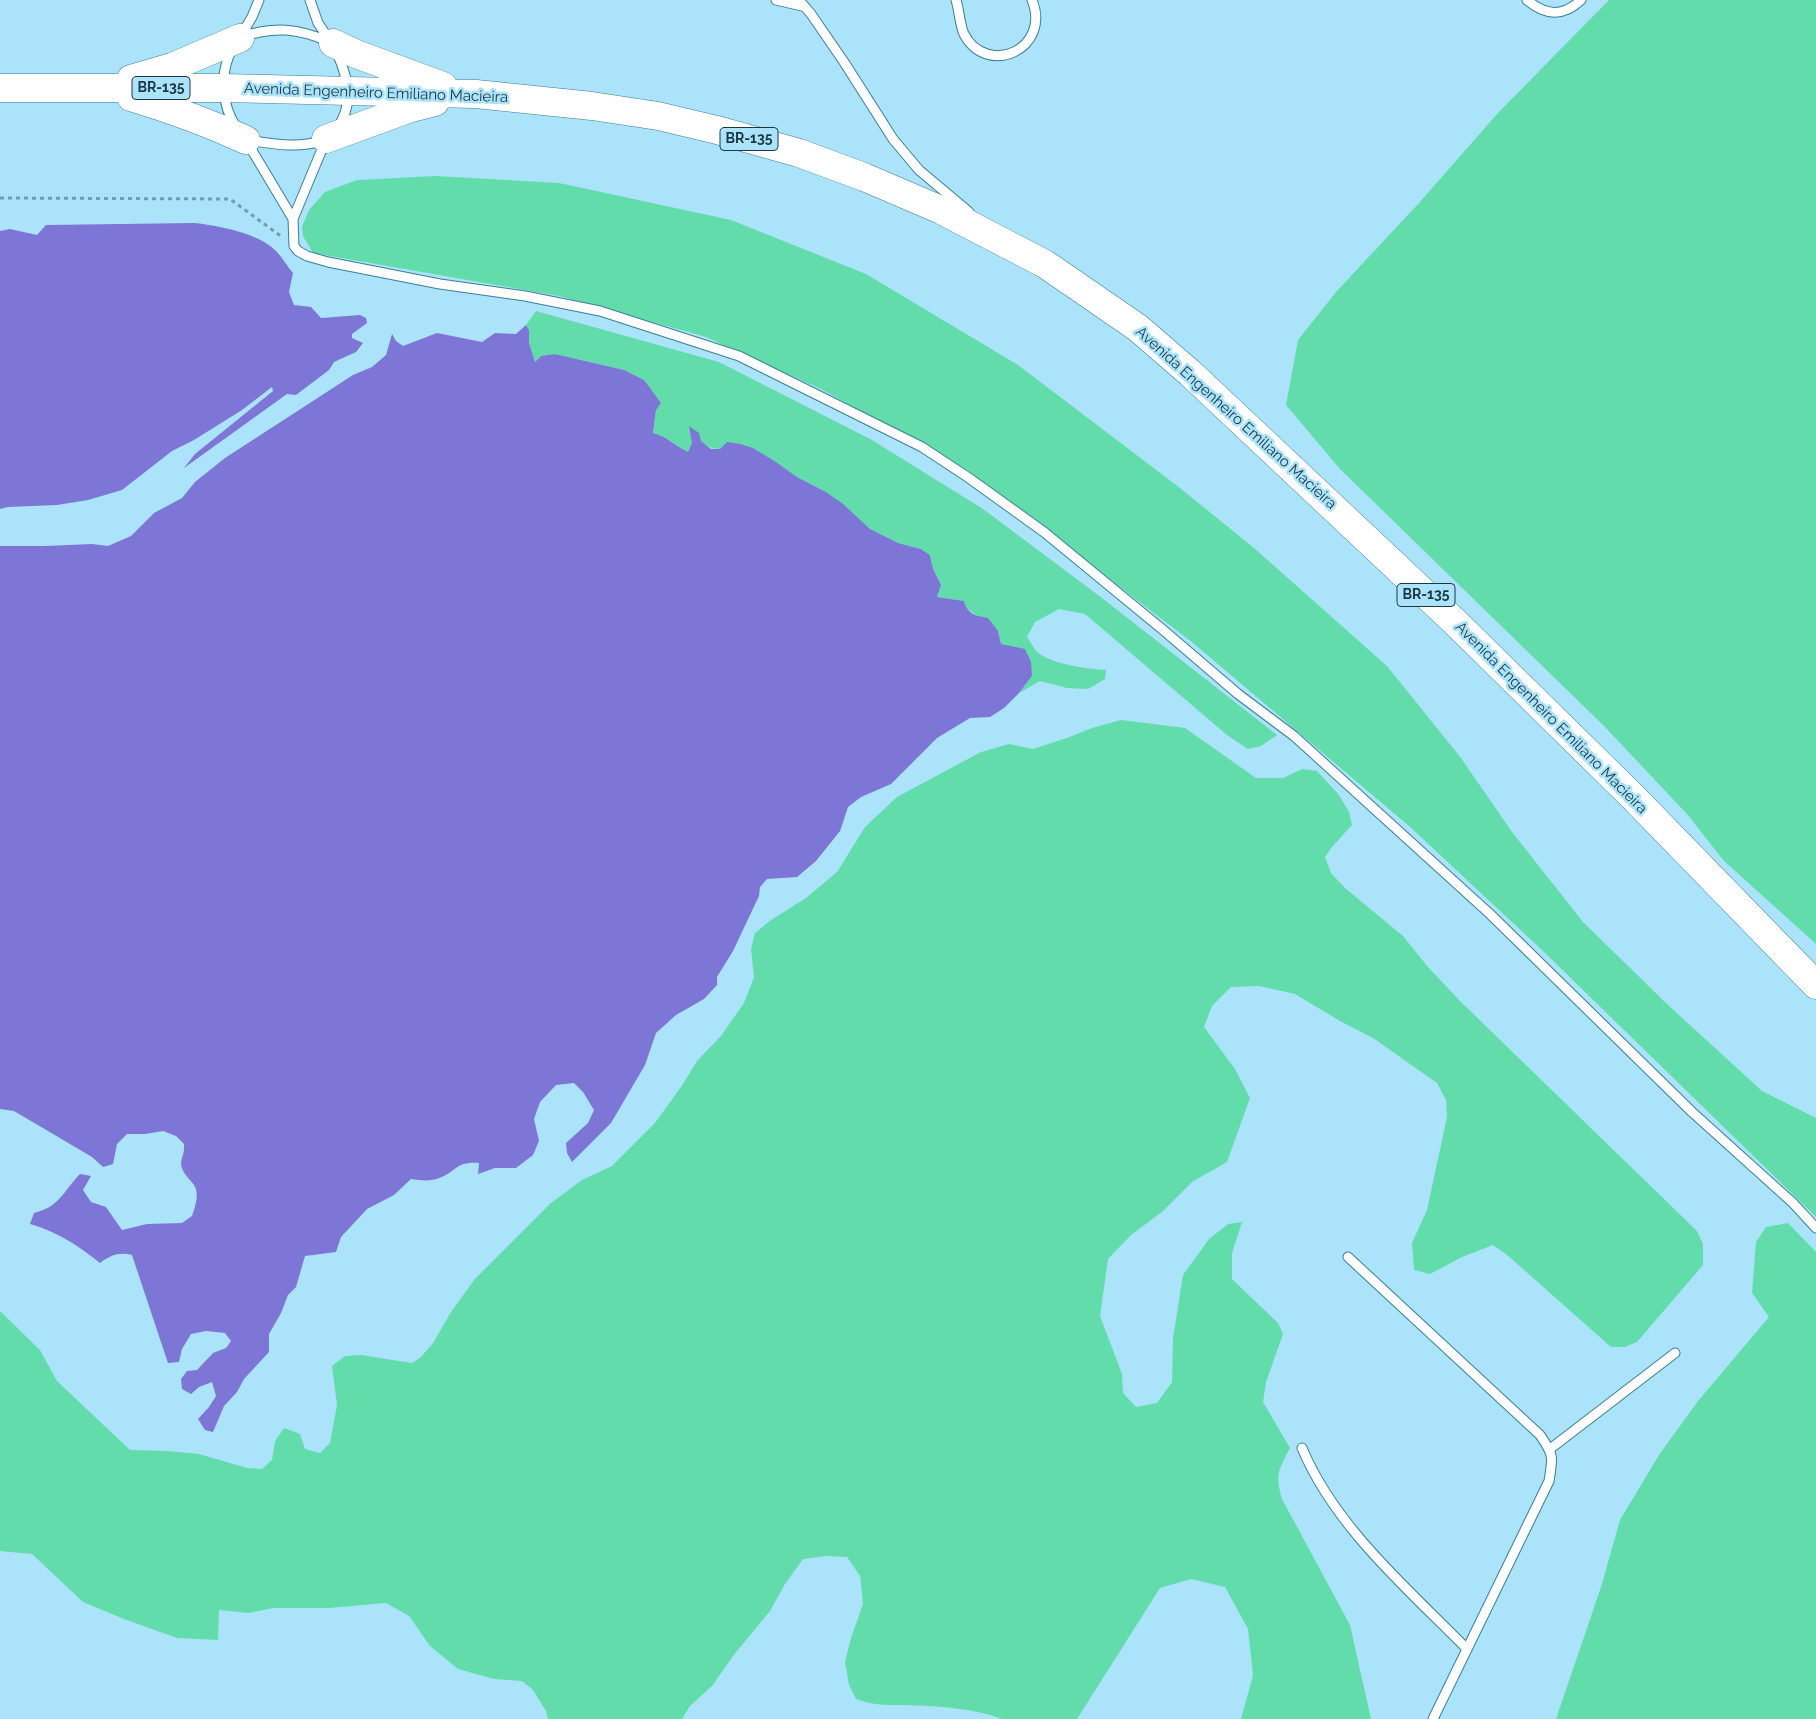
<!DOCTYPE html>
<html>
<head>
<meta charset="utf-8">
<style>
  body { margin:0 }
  canvas { display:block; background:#abe3fa }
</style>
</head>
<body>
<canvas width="1816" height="1719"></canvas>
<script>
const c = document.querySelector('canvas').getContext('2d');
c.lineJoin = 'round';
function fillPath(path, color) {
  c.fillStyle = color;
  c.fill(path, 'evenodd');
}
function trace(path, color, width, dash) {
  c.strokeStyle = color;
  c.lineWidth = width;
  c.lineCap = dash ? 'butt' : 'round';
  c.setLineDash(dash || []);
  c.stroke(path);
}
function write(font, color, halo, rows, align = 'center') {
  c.font = font + ' Raleway,sans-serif';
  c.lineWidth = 5;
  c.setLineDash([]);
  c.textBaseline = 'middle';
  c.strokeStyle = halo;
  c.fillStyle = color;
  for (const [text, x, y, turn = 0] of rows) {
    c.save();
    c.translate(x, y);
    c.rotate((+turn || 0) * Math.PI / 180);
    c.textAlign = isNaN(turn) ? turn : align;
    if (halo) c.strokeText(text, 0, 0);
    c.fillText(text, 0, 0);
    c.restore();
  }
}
fillPath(new Path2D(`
  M1609,0H1816V944L1724,861L1687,814L1604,726L1340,469L1286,405L1298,340L1336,292L1419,203L1498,113Z
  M436,176L559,183L731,220L866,274L1018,365L1180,488L1254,548L1387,666L1461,758L1512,832L1583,922L1668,1005L1762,1091L1816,1118V1217L1543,951L1409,826L1193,643L966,469L821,389L706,337L559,296L313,253L303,236L302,227L309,210L325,192L357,180Z
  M536,311L719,362L872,440L983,509L1102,598L1277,735L1261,746L1248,749L1227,735L1085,614L1059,609L1035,622L1027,637C1030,641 1033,647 1036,651C1049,664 1088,669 1106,670L1105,679L1088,689L1067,688L1040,681L1019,693L1032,676L1001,644L998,631L966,608L964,601L937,597L941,585L933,569L930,555L921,549L898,543L870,529L826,492L797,477L776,462L720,449C704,449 698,438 690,426L692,443L688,453C676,446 667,436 653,433L656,410L644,380L624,370L555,354L541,356L535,362L529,343V330L526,325Z
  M1121,720L1185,728L1256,778H1283L1302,769L1317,771L1339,795L1349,812L1352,825L1332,847L1325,857L1331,873L1345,888L1403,936L1428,967L1461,1002L1697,1231L1703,1244V1265L1637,1342L1625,1347H1611L1506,1254L1493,1245L1462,1257L1430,1274L1414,1270L1412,1243L1427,1210L1447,1117L1446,1100L1437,1083L1373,1038L1340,1021L1295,994L1259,986L1231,987L1212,1006L1204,1027L1235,1069L1250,1098L1227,1162L1192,1182L1162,1212L1131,1235L1108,1259L1100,1316L1122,1374L1123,1393L1136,1407L1157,1403L1172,1382L1173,1338L1183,1275L1209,1239L1228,1224L1242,1222L1232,1253V1279L1278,1323L1283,1334L1266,1382L1263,1402L1290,1448C1278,1471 1275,1474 1282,1499L1350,1625L1371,1719H1241L1253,1675L1248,1629L1225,1587L1191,1579L1160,1588L1077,1719H1002C973,1708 937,1706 906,1705C887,1705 875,1706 856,1699L849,1685L845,1662L851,1638L863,1604L860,1576L847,1557L826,1556L803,1559L785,1584L770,1611L733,1656L712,1686L690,1706L682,1719H548L546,1711L533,1690L522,1681L494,1679L458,1669L430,1646L409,1616L386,1603L329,1608H273L249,1613L219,1610L218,1640L177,1638L124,1619L83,1602L32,1554L0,1551V1311L40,1350L57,1381L130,1450L167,1451L199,1454L247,1468L262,1469L272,1460L275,1441L284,1428L300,1434L305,1449L320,1453L330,1443L337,1405L332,1366L345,1356L361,1355L412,1363L421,1357L433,1343L451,1312L474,1280L551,1203L582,1180L612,1166L655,1123L683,1084L697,1061L721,1036L744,1003L754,977L751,949L755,933L771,920L806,898L837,872L865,827L897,797L981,752L1009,744L1033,749L1067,738L1092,728Z
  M1788,1223L1816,1252V1719H1556L1602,1584L1620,1520L1659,1455L1698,1401L1769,1317L1752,1293L1756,1242L1766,1227Z`), '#63dcac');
fillPath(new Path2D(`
  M195,223C219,226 259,233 276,251C282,257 287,266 293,273L289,292L294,305L311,307L321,318L360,315L366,318L367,323L352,334V338L363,343L356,352L334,362L329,370L296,395L287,394L184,468L195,454L273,391L272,387L242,410L194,440L172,451L122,490L88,500L57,505L8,507L0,509V231L10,229L37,235L46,225Z
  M526,325L529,330V343L535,362L541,356L555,354L624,370L644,380L661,403L656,410L653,433C667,436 675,446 688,452L692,443L689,426L699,433L701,441L711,449H720L727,442L740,444L753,448L776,462L797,477L826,492L843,504L870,529L898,543L921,549L930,555L933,569L941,585L937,597L964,601C967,614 976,616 988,618L998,631L1001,644L1025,649L1031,662L1032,676L1019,693L1004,708L990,717L970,718L937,738L891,784L861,797L848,807L840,831L816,861L797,877L767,879L760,887L759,896L733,951L717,977V985L704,999L676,1015L656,1033L645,1065L611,1123L572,1162L567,1153L566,1143L588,1123L594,1110L583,1092L574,1083L556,1085L540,1102L534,1119L539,1141L533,1155L516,1168H495L478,1174L479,1163C455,1161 457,1172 439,1178C430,1182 420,1180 411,1179L394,1195L367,1209L341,1237L336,1252L305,1256L296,1287L288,1295L281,1313L269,1334V1352L244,1379L237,1392L224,1406L213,1432L205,1430L198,1419L209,1407L216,1396L212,1382L199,1387L191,1394L182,1389L181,1379L187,1371L197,1370L213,1353L226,1348L231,1341L225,1333L206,1331L191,1334L182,1349L179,1362L168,1363L132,1255C119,1252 111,1255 100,1263C79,1246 56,1231 30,1224L34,1213C59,1207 63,1192 80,1174L91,1176L83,1190L91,1202L106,1207L122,1230L147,1224L182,1223L192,1216C195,1207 200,1194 194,1185C189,1178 182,1173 181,1164C181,1158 185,1153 184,1144L176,1136L163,1131L145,1134H127L117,1144L113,1164L103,1167L92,1157L14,1111L0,1109V546H45L92,544L108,546L131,536L154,513L182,498L195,482L225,458L353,375L372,367L386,355L392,334L396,341L403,346L437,333L482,342L495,333L516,334Z`), '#7d76d6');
const service = new Path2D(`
  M310,0L318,23L331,42
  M776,0L802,6
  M799,0L811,14L844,62L893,139L919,170L969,212
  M956,0C959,9 960,26 964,34C987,78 1052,49 1032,0
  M1527,0C1546,16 1563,17 1581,0
  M240,37L252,17L259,0
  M241,37C274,26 298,28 330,42
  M233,48C219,71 221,106 237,128
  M337,128C354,106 348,77 337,53
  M248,140C273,144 299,149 324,140
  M247,142L293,219
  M325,142L293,219L294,246L298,251L307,256L328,262L440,284L525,296L600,311L739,356L922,447L969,478L1044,532L1162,629L1238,694L1294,736L1490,914L1692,1112L1793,1203L1816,1228
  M1348,1257L1540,1435C1554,1455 1553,1457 1549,1481L1433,1719
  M1302,1448C1335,1527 1408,1589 1467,1649
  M1550,1449L1675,1353`);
const trunk = new Path2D(`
  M333,43L356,54L443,86
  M131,79L172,67L240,38
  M0,88H224L476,94L592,106L658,116L717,130L799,153L864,177L941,210L1045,264L1138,328L1190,373L1456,623L1633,797L1816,985
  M131,97C171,109 207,122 246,140
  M326,139L408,109L435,102`);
trace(service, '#377f99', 11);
trace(trunk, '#377f99', 29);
trace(new Path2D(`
  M0,198L230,199L282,237`), '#709daf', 3, [4, 4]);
trace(service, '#fff', 9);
trace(trunk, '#fff', 28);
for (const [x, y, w] of [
  [161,88,58],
  [749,139,58],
  [1426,595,58]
]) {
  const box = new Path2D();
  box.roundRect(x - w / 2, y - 11.5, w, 23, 4);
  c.fillStyle = '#abe3fa';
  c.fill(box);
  trace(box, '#1b3944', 1);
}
write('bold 14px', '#1b3944', null, [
  ["BR-135",161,88],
  ["BR-135",749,139],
  ["BR-135",1426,595]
]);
write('15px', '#1b3944', '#abe3fa', [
  ["Avenida Engenheiro Emiliano Macieira",376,93,2],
  ["Avenida Engenheiro Emiliano Macieira",1236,418,42],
  ["Avenida Engenheiro Emiliano Macieira",1551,718,45]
]);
</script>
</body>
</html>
